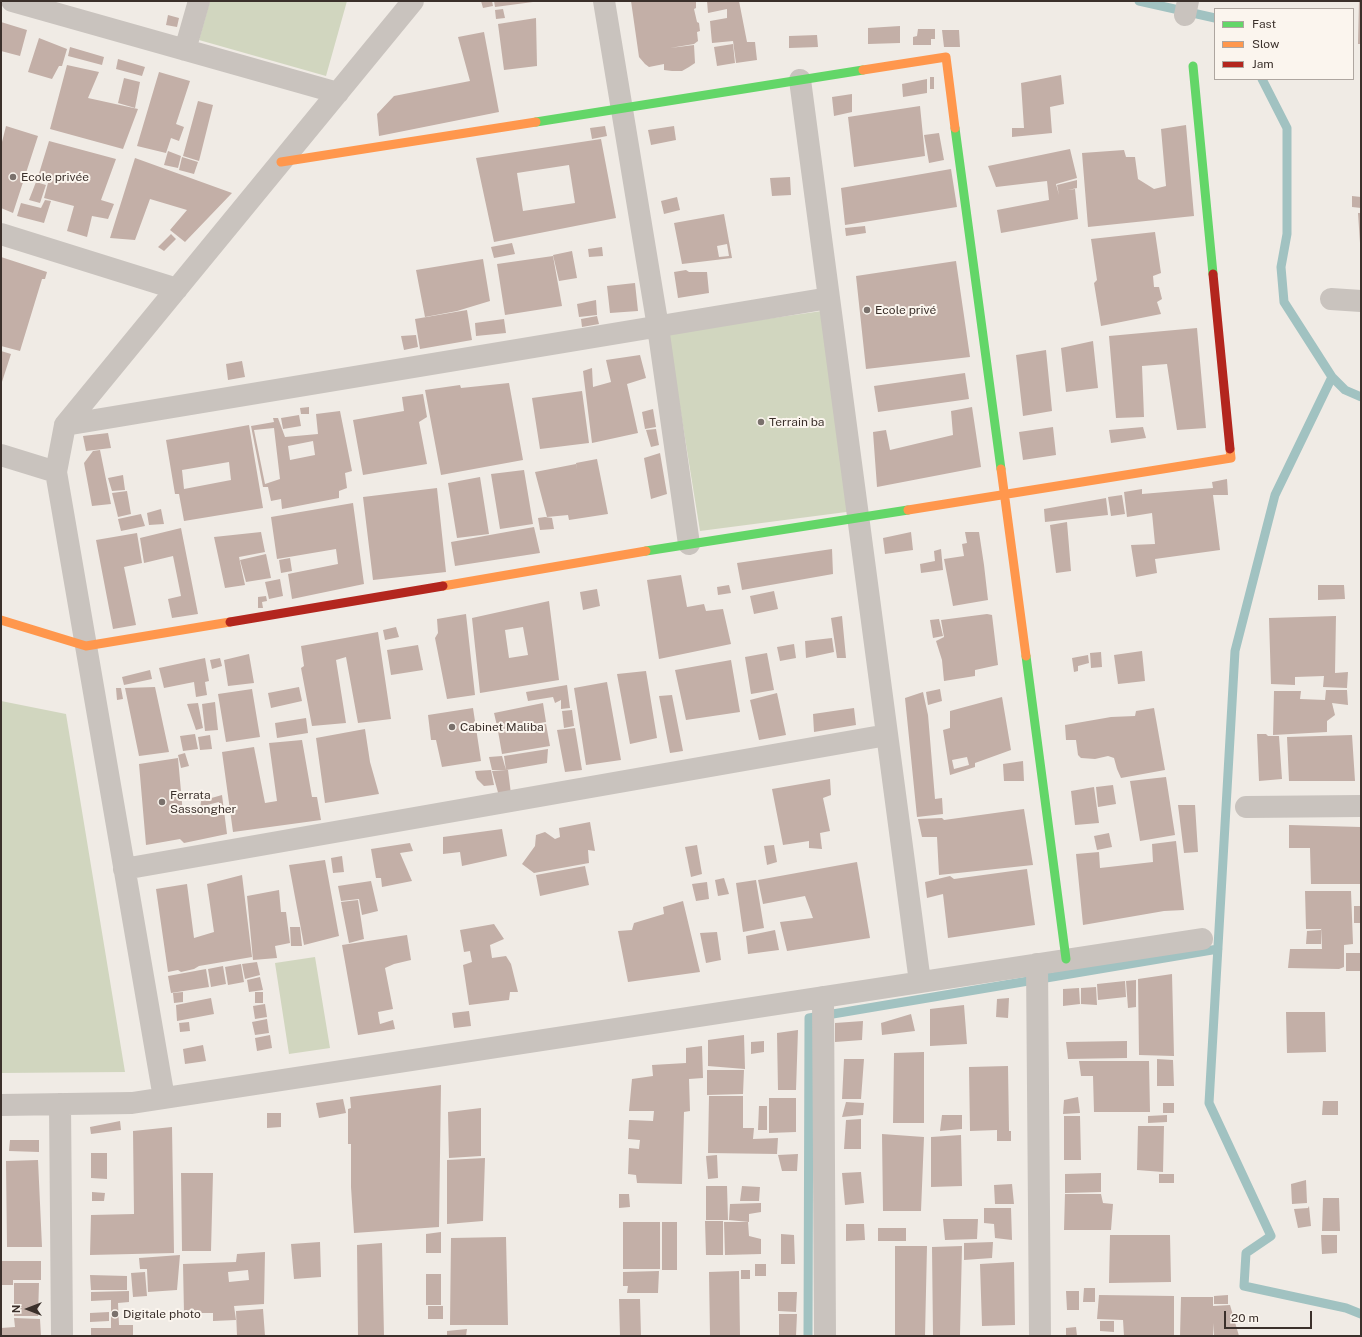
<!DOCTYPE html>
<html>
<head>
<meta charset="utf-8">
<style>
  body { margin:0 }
  #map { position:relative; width:1362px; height:1337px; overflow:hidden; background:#f0ebe5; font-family:"Public Sans",sans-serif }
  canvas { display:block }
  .frame { position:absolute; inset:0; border:2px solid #3b302b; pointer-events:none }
  .legend { position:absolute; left:1214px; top:8px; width:140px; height:72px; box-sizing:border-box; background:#fbf5ee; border:1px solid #aea6a0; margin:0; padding:5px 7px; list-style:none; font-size:12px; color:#3b302b }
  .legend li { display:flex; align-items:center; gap:8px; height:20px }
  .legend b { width:20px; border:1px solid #aea6a0 }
  .north { position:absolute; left:8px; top:1289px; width:40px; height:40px; -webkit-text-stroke:3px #fbf5ee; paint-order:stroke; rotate:270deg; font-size:11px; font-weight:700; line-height:16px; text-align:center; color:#3b302b }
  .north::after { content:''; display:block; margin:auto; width:14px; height:18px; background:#3b302b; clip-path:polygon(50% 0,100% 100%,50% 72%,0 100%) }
  .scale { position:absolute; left:1224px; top:1311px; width:88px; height:18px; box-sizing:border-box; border:2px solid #3b302b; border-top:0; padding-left:5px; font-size:12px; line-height:14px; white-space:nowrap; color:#3b302b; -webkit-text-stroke:3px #fbf5ee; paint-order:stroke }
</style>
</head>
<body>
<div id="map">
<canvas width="1362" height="1337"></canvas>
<div class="frame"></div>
<ul class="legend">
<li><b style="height:5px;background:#63d668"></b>Fast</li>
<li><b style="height:5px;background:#ff974d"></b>Slow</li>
<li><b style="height:5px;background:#b3261e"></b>Jam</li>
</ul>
<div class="north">N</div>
<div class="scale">20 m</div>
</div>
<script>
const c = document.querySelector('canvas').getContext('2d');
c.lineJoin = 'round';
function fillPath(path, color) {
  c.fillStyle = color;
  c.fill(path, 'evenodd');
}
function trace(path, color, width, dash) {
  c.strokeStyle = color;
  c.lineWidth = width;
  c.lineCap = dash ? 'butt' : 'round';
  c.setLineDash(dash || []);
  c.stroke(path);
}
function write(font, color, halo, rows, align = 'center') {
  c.font = font + ' "Public Sans",sans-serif';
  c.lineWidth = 4;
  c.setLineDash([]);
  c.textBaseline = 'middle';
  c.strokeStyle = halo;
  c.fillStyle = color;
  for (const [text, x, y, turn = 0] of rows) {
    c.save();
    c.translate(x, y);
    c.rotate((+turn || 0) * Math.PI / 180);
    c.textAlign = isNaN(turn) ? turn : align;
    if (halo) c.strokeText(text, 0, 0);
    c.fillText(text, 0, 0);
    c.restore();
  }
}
fillPath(new Path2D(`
  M210,1H347L326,76L199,40Z
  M822,311L854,511L700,531L668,333Z
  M1,701L66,714L125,1072L1,1073Z
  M315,957L330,1048L289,1054L275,963Z`), '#d1d6bf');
trace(new Path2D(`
  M1139,1L1215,18
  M1262,79L1287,128V234L1281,267L1284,302L1332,377L1345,390L1361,397
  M1332,377L1275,495L1235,651L1209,1103L1271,1236L1246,1253L1244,1286L1346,1308L1361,1314
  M808,1336L809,1018L1218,949`), '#a1c2c1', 9);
fillPath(new Path2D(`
  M481,1H492L493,6L483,8Z
  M494,1H533V2L495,7Z
  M631,1H696V8L694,9L697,22L699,23L700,31L697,32L698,41L694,44L670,48L694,45L695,63L689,67L682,71H672L664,70V64L649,67L645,64L639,57Z
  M707,1H739L747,42H755L757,60L736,63L733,41L712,43L710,21L727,18V9L708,13Z
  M1359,1H1361V44H1358Z
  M503,9L505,18L496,19L495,10Z
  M168,15L179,18L177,27L166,25Z
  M536,18L537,66L504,70L498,24Z
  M1,22L27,30L20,56L1,51Z
  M900,26V43L868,44V28Z
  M918,29H935V39H931V45H913V37L917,36Z
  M942,30H959L960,47H944Z
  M484,32L499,112L379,136L377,114L394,96L470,81L458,37Z
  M817,35L818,47L789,48V36Z
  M39,38L67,49L62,66H59L52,79L28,72Z
  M733,44L735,63L717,66L714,47Z
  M70,47L104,57L102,65L68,56Z
  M118,59L145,67L142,76L116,69Z
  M67,65L99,72L88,98L138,109L123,149L50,129Z
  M159,72L190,81L176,124L184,127L179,141L171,138L166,153L137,146Z
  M1061,75L1064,104L1050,107L1052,133L1012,137V128H1024L1021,83Z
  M930,77H934V89H930Z
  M124,78L140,82L135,108L118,103Z
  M927,79V93L903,97L902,84Z
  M852,94V112L834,116L832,97Z
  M198,101L213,105L199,161L183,156Z
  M920,106L925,156L854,167L848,117Z
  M1186,125L1194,216L1088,227L1082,153L1124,150L1126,157H1135L1138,179L1154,189L1166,186L1161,129Z
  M6,126L38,136L13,213L1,208V146Z
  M605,126L607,136L592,139L590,128Z
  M674,126L676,140L651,145L648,130Z
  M939,133L944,160L929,163L924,135Z
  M601,139L616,218L494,242L476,158ZM569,165L575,203L523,211L517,173Z
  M49,141L116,159L101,200L114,204L108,219L92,216L87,237L67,231L74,206L44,198L48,183L37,180Z
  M1070,149L1077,178L1056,184L1059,195L1057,185L1077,180V188L1068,190L1075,189L1078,219L1001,233L997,210L1049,200L1047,181L996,187L988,166Z
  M168,151L181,156L178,168L164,165Z
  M182,157L198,162L194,174L179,170Z
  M135,158L232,193L185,242L170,230L187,210L150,199L135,240L110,238Z
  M951,169L957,207L845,225L841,188Z
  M790,177L791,195L772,196L770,178Z
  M36,182L46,185L40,203L29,200Z
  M1352,196L1361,197V208L1352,207Z
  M677,197L680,210L664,214L661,201Z
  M45,200L51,201L44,223L17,216L21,203L41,208Z
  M1358,213H1361V243H1360Z
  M724,214L732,258L682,264L674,223ZM727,244L729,256L719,257L717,246Z
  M865,226L866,233L846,236L845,228Z
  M1155,232L1161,273L1153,276L1154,287H1159L1162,299L1157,302L1161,314L1101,326L1094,283L1097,280L1091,239Z
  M171,234L176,239L164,251L158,247Z
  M512,243L515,254L494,258L491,247Z
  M602,247L603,256L589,257L588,249Z
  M572,251L577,278L559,281L553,255Z
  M553,256L562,306L505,315L497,264Z
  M1,257L47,272L45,279H42L20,351L1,346Z
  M483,259L490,301L457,311L425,317L416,270Z
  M956,261L970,357L866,369L856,276Z
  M686,270L689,272H707L709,293L678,298L674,272Z
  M635,283L638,311L610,313L607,286Z
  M596,300L597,315L579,317L577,304Z
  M467,310L472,340L420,349L415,319Z
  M597,316L599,324L582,327L581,319Z
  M504,319L506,333L476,336L475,323Z
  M1197,328L1206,428L1177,430L1167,364L1142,366L1144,417L1116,418L1109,336Z
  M416,335L418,347L404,350L401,336Z
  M1093,341L1098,388L1066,392L1061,348Z
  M1046,350L1052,411L1023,416L1016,355Z
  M1,351L11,354L1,385Z
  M640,355L646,378L627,384L638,433L592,443L583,371L592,368L593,387L611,382L606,360Z
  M242,361L245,377L228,380L226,364Z
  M965,373L969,399L878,412L874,386Z
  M509,383L523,460L441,475L425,390L460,385L461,388Z
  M582,391L589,443L540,449L532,398Z
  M423,394L427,417L419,422L427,464L363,475L353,420L404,411L402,397Z
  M309,407V414H301L300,408Z
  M972,407L981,467L877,487L873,432L886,430L890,450L953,435L951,411Z
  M653,409L656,427L645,429L642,412Z
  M340,411L352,471L345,473L347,488L339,491V498L282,509L281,499L271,501L268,487H263L251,426L274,422L273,418H278L285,437L318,434L316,414ZM274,428L280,479L265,484L254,430ZM313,441L315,455L290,460L288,446Z
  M299,415L301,426L283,429L281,418Z
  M249,425L263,508L184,521L179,494H175L166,440ZM229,462L231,480L184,489L182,470Z
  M1053,427L1056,455L1023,460L1019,432Z
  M1143,427L1146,438L1111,443L1109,430Z
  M656,429L659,445L651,447L646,430Z
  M108,433L111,448L86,451L83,436Z
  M100,450L111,504L92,506L84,463L93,451Z
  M660,453L667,494L651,499L644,458Z
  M597,459L608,514L569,520L568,515L547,517L535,472L576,464L577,470L576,463Z
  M524,470L533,524L500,529L491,474Z
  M123,475L125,490L112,491L108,478Z
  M480,477L489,534L457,538L448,483Z
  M1227,479L1228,495H1213L1220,550L1155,559L1157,573L1136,577L1131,545L1155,544L1152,513L1127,517L1124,492L1142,489V494L1213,488L1212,482Z
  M437,488L446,572L373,580L363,497Z
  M127,491L131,514L118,517L112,493Z
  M1122,495L1125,514L1111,516L1108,497Z
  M1106,498L1108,515L1045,522L1044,509Z
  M353,503L364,584L292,599L288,574L338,564L336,549L277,559L271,517Z
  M161,509L164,524L149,525L147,513Z
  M141,514L145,526L121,531L118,519Z
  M545,517L552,518L554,529L540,530L538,518Z
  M1067,522L1071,571L1056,573L1050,525Z
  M534,527L540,553L455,566L451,542Z
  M181,528L198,614L172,618L168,599L181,596L173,556L144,563L140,538Z
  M261,532L265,552L239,557L245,585L225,588L214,537Z
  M911,532L913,550L885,554L883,538Z
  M965,532H979L984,565L988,600L953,606L944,559L964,556L962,544L967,543Z
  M137,533L142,563L124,567L136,625L113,629L96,540Z
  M832,549L833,574L742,590L737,563Z
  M941,549L943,570L921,573L920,564L935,561L934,551Z
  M266,554L271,578L246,582L240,560Z
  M290,558L292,571L281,573L279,560Z
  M681,575L687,607L704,604L706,611L723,609L731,644L659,659L647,580Z
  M280,579L283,596L269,599L265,582Z
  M729,585L731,593L718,595L717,587Z
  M1318,585H1344L1345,599L1318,600Z
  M597,589L600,606L583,610L580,592Z
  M774,591L778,609L754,614L750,596Z
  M266,596L267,601L262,602L263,608H258V597Z
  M549,601L559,680L480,693L472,618ZM523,627L528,655L509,658L505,630Z
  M466,614L475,695L447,699L435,638L438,633L437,619Z
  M987,614L992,615L998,665L975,670V676L944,681L942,660L936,641L944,637L941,620Z
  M842,616L846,658H837L831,618Z
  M1336,616L1335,673L1348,672L1347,688L1323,687L1324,676L1295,677V685L1271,684L1269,618Z
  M939,619L943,636L933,638L930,620Z
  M396,627L399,637L385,640L383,630Z
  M378,632L391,719L358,723L346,657L336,660L346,723L312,726L301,668L304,666L301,646Z
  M832,638L834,652L806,658L805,641Z
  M794,644L796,658L780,661L777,647Z
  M418,645L423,670L391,675L387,650Z
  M1142,651L1145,681L1118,684L1114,655Z
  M1101,652L1102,667L1091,668L1090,653Z
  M767,653L774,690L751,694L745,657Z
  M249,654L254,683L228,686L224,660Z
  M1088,655L1089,663L1078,666V671L1074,672L1072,658Z
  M205,658L209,681L205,682L207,695L196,697L194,682L164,688L159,668Z
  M220,658L222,666L212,669L210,660Z
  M731,660L740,712L686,720L675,670Z
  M150,670L152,679L124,685L122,677Z
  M646,671L657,738L630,744L617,674Z
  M607,682L621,760L586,765L574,688Z
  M567,685L570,708L561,709V700L555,703L553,697L528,701L526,692Z
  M155,687L169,752L139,756L125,688Z
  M299,687L302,701L271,708L268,693Z
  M116,688H121L123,699L117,700Z
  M252,689L260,737L226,742L218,694Z
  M940,689L942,701L928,705L926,692Z
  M1326,690H1347L1348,705L1332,703L1335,715L1327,721V732L1273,735L1274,691H1301L1300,699L1325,700Z
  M923,692L928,715L935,799L942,798L943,814L917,817L905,698Z
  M777,693L786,735L759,740L750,700Z
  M672,695L683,751L670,753L659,696Z
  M1002,697L1011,750L975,763V767L950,775L943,730L950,728V711ZM967,757L969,765L954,769L952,760Z
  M215,702L218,730L205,731L202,704Z
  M198,703L203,728L196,730L187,704Z
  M543,703L546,722L498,730L494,713Z
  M473,708L481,761L442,767L436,740H431L428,715Z
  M854,708L856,725L814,732L813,714Z
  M1154,708L1165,770L1121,778L1117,769L1114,758L1108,756L1095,759L1081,758L1078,755L1076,740H1066L1065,725L1111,717L1135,716L1136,711Z
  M572,710L574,726L564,728L562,711Z
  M306,718L308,733L277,738L275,723Z
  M546,724L550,746L502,754L498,731Z
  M575,728L582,770L565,772L557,730Z
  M365,729L370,762L379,794L325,803L316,738Z
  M195,734L198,749L183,751L180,736Z
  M1257,734H1266L1268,736H1279L1282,779L1259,781Z
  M210,735L212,749L200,750L198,737Z
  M1352,735L1355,781H1289L1287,737Z
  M302,740L312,797H317L321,820L233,832L222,752L254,747L265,803L277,801L269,743Z
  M548,749L547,763L506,770L504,756Z
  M185,753L189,766L181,768L178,755Z
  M502,756L506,770H492L489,757Z
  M178,758L183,814L200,810L201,801L222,795L227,834L184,843L180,839L146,845L139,764ZM219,802L220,809L204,812L203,806Z
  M1023,761L1024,781H1004L1003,764Z
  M491,770L494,785L484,786L477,779L475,771Z
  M506,770H508L511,794L499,796L492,771L506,770V772Z
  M1166,777L1175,835L1140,841L1130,781Z
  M830,779L831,795L823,798L830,831L820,833L822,849L809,848V841L783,845L772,789Z
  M1113,785L1116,804L1098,807L1096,787Z
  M1094,787L1099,823L1075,825L1071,791Z
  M1178,805H1195L1198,852L1184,853Z
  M1024,809L1033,865L939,875L937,837H922L918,819L942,818L944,820Z
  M590,822L595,851L588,850L589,863L534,873L522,864L535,846L536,835L545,832L555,839L560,837L559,828Z
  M1289,825L1361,827V884H1311L1310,848H1289Z
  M502,829L507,856L462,866L460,852L443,854V837Z
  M1109,833L1112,847L1097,850L1094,836Z
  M1176,841L1184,910L1164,911L1083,925L1076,854L1099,852L1100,868L1153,862L1152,844Z
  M410,843L413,851L400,853L412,881L382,887L381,878H376L371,849Z
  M697,845L702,874L691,877L685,847Z
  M774,845L777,862L767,865L764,846Z
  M342,856L344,872L333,873L331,858Z
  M325,860L339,936L304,945L289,865Z
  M857,862L870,938L787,951L780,922L813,918L805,896L763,904L758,880Z
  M585,866L589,885L540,896L536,875Z
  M1027,869L1035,925L948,938L943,894L927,898L925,882L950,876L954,879Z
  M242,875L252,957L199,966L194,969L181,972L178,970L168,972L156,889L187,884L194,938L214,932L207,884Z
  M724,878L729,894L718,896L715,880Z
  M756,880L764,928L743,932L736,883Z
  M371,881L378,911L362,915L359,899L341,901L338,886Z
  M707,882L709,899L696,901L692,884Z
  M279,890L281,912H286L290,943L275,946L277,958L253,960L247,896Z
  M1305,891H1351L1353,944L1344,945V967L1339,969L1288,968L1290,949H1322L1321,927V929H1306Z
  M358,900L364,939L349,943L341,902Z
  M683,901L700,972L628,982L618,931L632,930L634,923L664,914L663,907Z
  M1354,906H1361V923H1354Z
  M494,924L504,939L490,945L492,958L506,956L511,964L518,992H510L509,1000L469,1005L463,965L472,962L470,951L464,952L460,930Z
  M290,927H300L302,946H291Z
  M775,930L779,950L748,954L746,936Z
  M1321,930V944H1306L1307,931Z
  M717,932L721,960L706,963L700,933Z
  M407,935L411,960L394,964L385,968L393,1009L378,1012L380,1024L393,1020L395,1029L358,1035L342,945Z
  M1346,953H1361V971H1346Z
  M257,962L260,975L245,979L242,964Z
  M241,964L244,982L228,985L225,967Z
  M223,966L226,984L211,987L208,969Z
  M206,969L209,987L171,993L168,976Z
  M1172,974L1174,1056L1139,1055L1138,979Z
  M260,977L263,990L249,992L247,980Z
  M1136,980V1007L1128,1008L1126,981Z
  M1125,981L1126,997L1098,1000L1097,984Z
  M1096,987L1097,1005L1081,1004V988Z
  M1079,988L1080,1004L1063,1006V989Z
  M183,992V1002L174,1003L173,993Z
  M255,992H263V1003H255Z
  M211,998L214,1014L177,1021L176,1005Z
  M1009,998L1008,1018L996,1017L997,999Z
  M265,1004L267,1017L255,1019L253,1006Z
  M964,1005L967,1044L930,1046V1009Z
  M469,1011L471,1026L454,1028L452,1013Z
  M1286,1012H1325L1326,1052L1287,1053Z
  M911,1014L915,1031L882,1035L881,1023Z
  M267,1019L269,1033L255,1035L252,1022Z
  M863,1021L862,1040L835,1042V1023Z
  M189,1022L190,1031L180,1032L179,1023Z
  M798,1030L796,1090H778L777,1033Z
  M270,1035L272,1048L257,1051L255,1038Z
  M744,1035L745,1069L708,1066V1040Z
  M764,1041V1052L751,1054V1042Z
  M1127,1041V1058L1068,1059L1066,1042Z
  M203,1045L206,1061L185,1064L183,1049Z
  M702,1046L703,1078L689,1079L690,1111L684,1112L682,1184L637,1183L636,1175L628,1174L629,1148L639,1149L640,1140L628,1139L629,1120L653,1121L654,1111H629L632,1079L653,1076L652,1065L686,1063V1048Z
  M924,1052V1123H893L894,1053Z
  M844,1059H864L861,1099H842Z
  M1157,1059L1173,1060L1174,1086H1157Z
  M1079,1061H1149L1150,1112H1094L1093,1076H1081Z
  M1008,1066L1009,1131H1011V1141H997V1130L970,1131L969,1067Z
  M707,1070H744L743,1094L707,1095Z
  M441,1085L439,1227L354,1233L351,1187V1144H348V1109L351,1108L350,1097Z
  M709,1096H743V1128H754L753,1139L778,1138L777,1154L708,1153Z
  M1078,1097L1080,1113L1063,1114L1064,1100Z
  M769,1098H796V1132L769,1133Z
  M343,1099L346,1113L319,1118L316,1103Z
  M1323,1101H1338V1115H1322Z
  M846,1102L864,1103L863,1115L842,1117Z
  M1163,1103H1174V1113H1163Z
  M759,1106H767V1130H758Z
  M481,1108V1156L449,1158L448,1112Z
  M267,1113H281V1127L267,1128Z
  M942,1115H962V1129L940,1131Z
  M1167,1115V1122L1148,1123V1116Z
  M1064,1116H1080L1081,1160H1064Z
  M861,1119V1149H844L846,1120Z
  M120,1121L121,1130L91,1134L90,1127Z
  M1138,1126H1164L1163,1172L1137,1170Z
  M172,1127L174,1253L90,1255L91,1215L134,1214L133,1131Z
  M882,1134L924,1137L921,1211H883Z
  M961,1135L962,1186L931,1187V1137Z
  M10,1140H39V1152L9,1151Z
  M91,1153H107V1179L91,1178Z
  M798,1154L797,1171H782L778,1155Z
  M717,1155L718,1178L708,1179L706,1156Z
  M485,1158L483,1221L447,1224V1160Z
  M38,1160L42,1247H7L6,1161Z
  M861,1172L864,1203L845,1205L842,1173Z
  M181,1173H213L211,1251H182Z
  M1101,1173V1192L1065,1193V1174Z
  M1159,1174H1174V1183H1159Z
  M1306,1180L1307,1203L1292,1204L1291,1184Z
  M1012,1184L1014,1204H995L994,1185Z
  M706,1186H727L728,1220H706Z
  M742,1186L760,1187L759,1201H740Z
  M92,1192L105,1193L104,1201H92Z
  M619,1194H629L630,1207L619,1208Z
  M1065,1194H1101L1103,1203L1113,1204L1111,1230H1064Z
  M1323,1198H1339L1340,1231H1322Z
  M761,1203V1212L749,1214V1222L729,1220L730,1204Z
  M1309,1206L1311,1226L1298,1228L1294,1209L1308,1208Z
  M984,1208H1011L1012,1240L995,1238L994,1224L984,1223Z
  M943,1219H978L977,1239L945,1240Z
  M705,1221H723V1255H706Z
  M623,1222H660V1269H623Z
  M662,1222H677V1270H662Z
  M724,1222H748L749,1236L761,1239V1254L725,1255Z
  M846,1224H864L865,1240L846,1241Z
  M878,1228H906V1241H878Z
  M441,1232V1253H426V1234Z
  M781,1234L794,1235L795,1264H781Z
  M1110,1235H1170L1171,1282L1109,1283Z
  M1321,1235H1337V1253L1322,1254Z
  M506,1237L508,1325H450L451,1238Z
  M320,1242L321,1277L294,1279L291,1244Z
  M993,1242L992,1258L964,1260V1243Z
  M382,1243L384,1336H358L357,1245Z
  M895,1246H927L925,1336H895Z
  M962,1246L960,1335L933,1336L932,1247Z
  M265,1252L264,1304L234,1306L236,1320L213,1321V1313H184L183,1264L236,1262L237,1254ZM248,1270L249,1280L229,1282L228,1272Z
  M180,1255L177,1290L148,1292L147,1269H140L139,1258Z
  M1,1261H41V1280H13V1285H1Z
  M1014,1262L1015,1325L982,1326L980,1264Z
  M755,1264H766V1276H755Z
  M741,1270H750V1279H741Z
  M659,1271L658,1293H627L628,1286H623V1272Z
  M739,1271L740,1336H710L709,1272Z
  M145,1272L147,1296L133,1297L131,1273Z
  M426,1274H441V1305H426Z
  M90,1275L127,1276V1290H91Z
  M14,1283H39L38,1316H14Z
  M1084,1288H1095V1302H1083Z
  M129,1291V1302L118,1303L119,1325H133V1336H91V1328H111V1300L91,1301V1292Z
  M1066,1291H1079V1310H1067Z
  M778,1292H797L796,1312L778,1311Z
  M1099,1295L1174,1296V1336H1124L1123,1320L1097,1319Z
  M1228,1295V1304H1214V1296Z
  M1181,1297H1213V1306L1230,1305L1239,1336H1214V1323L1213,1336H1180Z
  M619,1299H640L641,1336H620Z
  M428,1306H443V1319H428Z
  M263,1309L265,1336H237L236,1311Z
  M109,1312V1321L90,1322V1313Z
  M779,1314H797L796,1336H779Z
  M14,1318L40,1319L41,1336H1V1328L15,1327Z
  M1100,1321H1114V1332L1100,1331Z
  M1076,1327L1077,1336H1066V1328Z
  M467,1329L466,1336H447V1331Z`), '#c3afa7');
trace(new Path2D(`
  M12,1L338,93
  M604,1L658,327L689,544
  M1185,15L1188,1
  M185,50L199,1
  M800,80L920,982
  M1,234L177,289
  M1331,299L1361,301
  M65,425L829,298
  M1,455L56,472
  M1246,807L1361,806
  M124,869L887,735
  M1037,964L1040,1336
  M823,997L825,1336
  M164,1098L56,472L65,425L413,1
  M60,1104L62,1336
  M1,1105L132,1103L1202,939`), '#c9c3be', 22);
trace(new Path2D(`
  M1193,66L1213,274
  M536,122L863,70
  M955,128L1001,469
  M646,551L908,510
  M1026,656L1066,959`), '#63d668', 9);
trace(new Path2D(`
  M863,70L946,57L955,128
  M281,162L536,122
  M1001,469L1026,656
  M908,510L1231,458L1230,449
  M443,586L646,551
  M1,620L86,646L230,622`), '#ff974d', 9);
trace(new Path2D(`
  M1213,274L1230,449
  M230,622L443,586`), '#b3261e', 9);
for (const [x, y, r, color] of [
  [13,177,4,"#7a716c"],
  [867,310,4,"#7a716c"],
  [761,422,4,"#7a716c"],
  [452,727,4,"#7a716c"],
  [162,802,4,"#7a716c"],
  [115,1314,4,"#7a716c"]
]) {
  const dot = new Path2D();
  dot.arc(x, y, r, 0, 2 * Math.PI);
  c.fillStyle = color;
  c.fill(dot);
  trace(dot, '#fbf5ee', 1.5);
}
write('12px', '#3b302b', '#fbf5ee', [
  ["Ecole privée",21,177],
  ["Ecole privé",875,310],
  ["Terrain ba",769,422],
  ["Cabinet Maliba",460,727],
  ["Ferrata",170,795],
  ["Sassongher",170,809],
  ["Digitale photo",123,1314]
], 'left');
</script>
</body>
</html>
